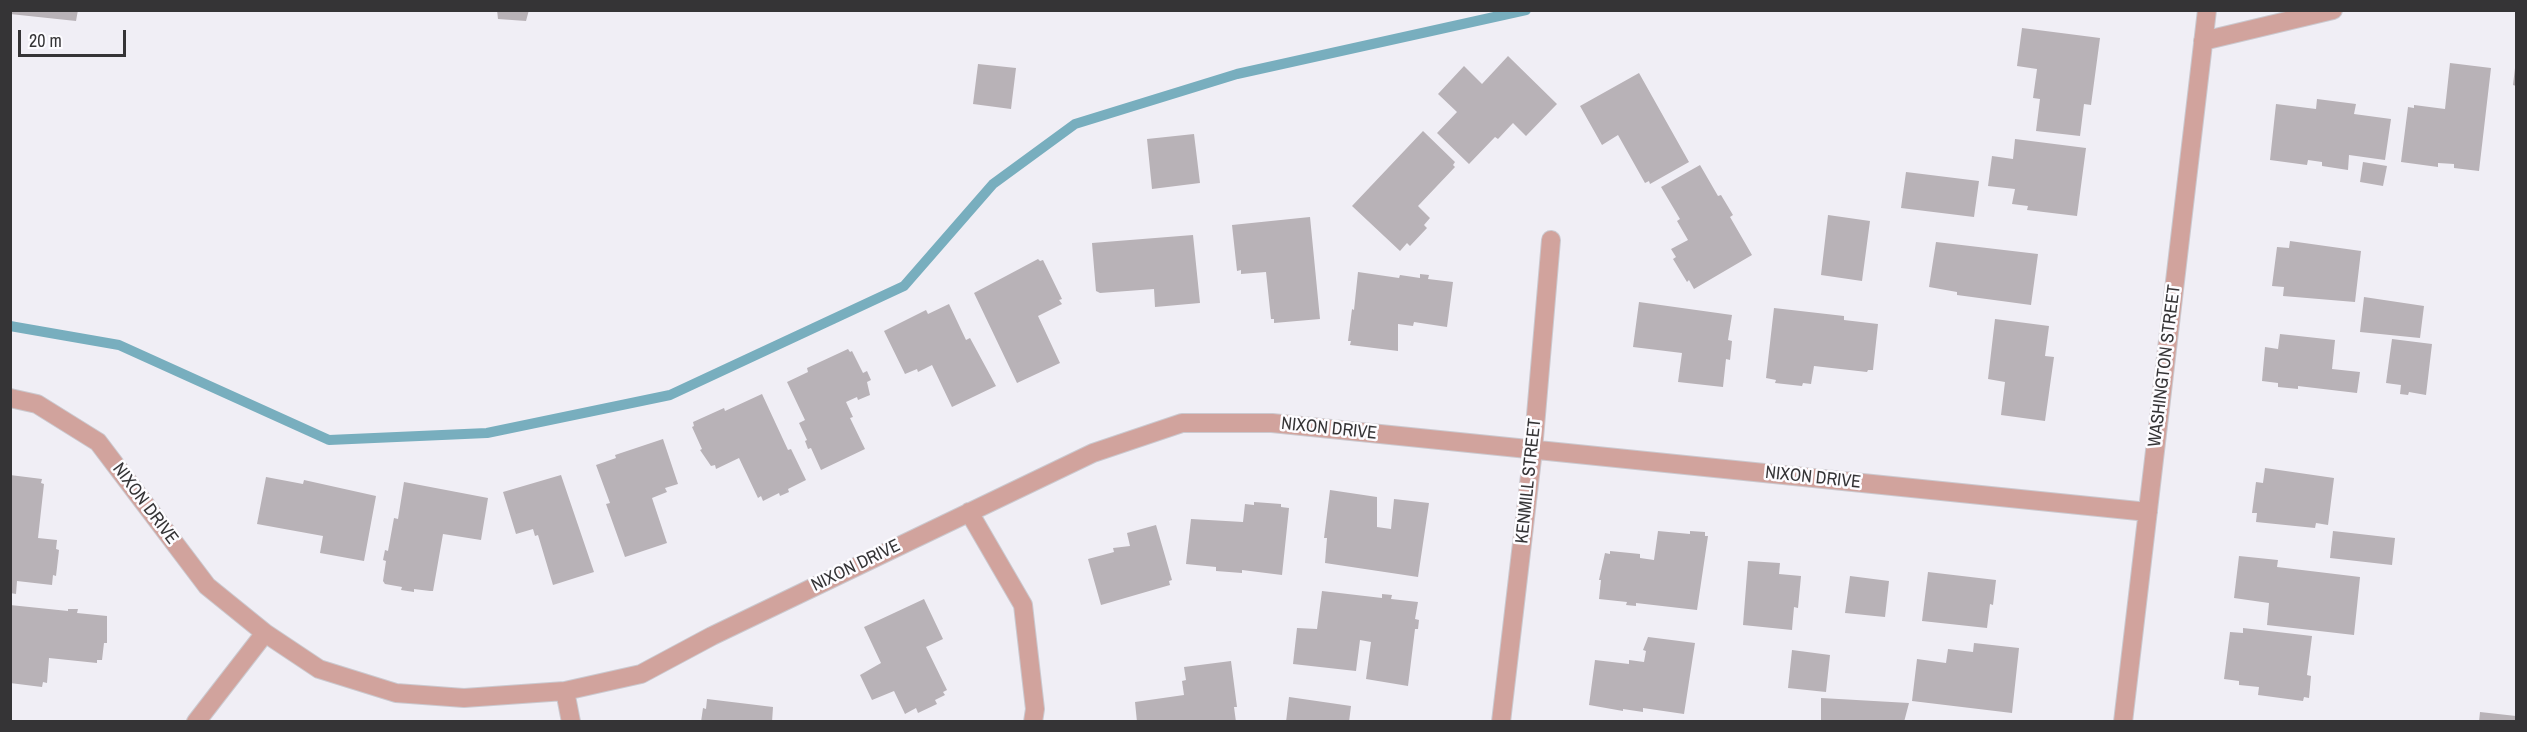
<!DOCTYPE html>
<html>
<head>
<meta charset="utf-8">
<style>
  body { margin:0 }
  #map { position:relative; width:2527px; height:732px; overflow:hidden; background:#f0eef5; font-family:"Archivo Narrow",sans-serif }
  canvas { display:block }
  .frame { position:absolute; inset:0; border:12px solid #353436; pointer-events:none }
  .scale { position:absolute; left:18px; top:30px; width:108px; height:27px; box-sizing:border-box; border:3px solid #353436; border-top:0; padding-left:8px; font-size:18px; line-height:21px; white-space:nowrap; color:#353436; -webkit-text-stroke:4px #fdfcff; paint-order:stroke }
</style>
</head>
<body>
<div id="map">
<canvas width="2527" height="732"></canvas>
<div class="frame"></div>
<div class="scale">20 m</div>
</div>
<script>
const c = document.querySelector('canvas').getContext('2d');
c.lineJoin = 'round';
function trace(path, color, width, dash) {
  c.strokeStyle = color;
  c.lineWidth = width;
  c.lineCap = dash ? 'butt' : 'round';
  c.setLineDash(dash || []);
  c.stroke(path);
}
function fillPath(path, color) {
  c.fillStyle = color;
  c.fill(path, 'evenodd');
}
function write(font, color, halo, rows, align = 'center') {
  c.font = font + ' "Archivo Narrow",sans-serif';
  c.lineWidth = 5;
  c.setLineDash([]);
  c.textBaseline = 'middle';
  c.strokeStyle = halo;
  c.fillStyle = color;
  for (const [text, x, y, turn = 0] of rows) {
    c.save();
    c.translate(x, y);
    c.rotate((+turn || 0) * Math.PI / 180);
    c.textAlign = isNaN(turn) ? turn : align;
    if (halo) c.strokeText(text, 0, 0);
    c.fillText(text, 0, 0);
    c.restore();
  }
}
trace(new Path2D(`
  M10,326L119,345L329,440L487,433L670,395L904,286L993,184L1075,124L1237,74L1526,10`), '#78aebe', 10);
fillPath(new Path2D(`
  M10,10H78L76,21L10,14Z
  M497,10H529L526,21L498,19Z
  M2022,28L2100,38L2091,105L2084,104L2080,136L2036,131L2040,99L2033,98L2037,69L2017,66Z
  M1508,56L1557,104L1526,136L1513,123L1498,139L1495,137L1469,164L1437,133L1457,112L1438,94L1464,66L1482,84Z
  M2450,63L2491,68L2479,171L2454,168V164L2438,163V167L2401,162L2408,107L2414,108V105L2445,109Z
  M978,64L1016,68L1011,109L973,104Z
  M2515,68H2516V86L2513,85Z
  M1639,73L1689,162L1650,184L1649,181L1645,183L1618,135L1602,145L1580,106Z
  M2317,99L2356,104L2354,114L2391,119L2385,160L2349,155L2348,170L2322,166V162L2308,160L2307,165L2270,160L2276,104L2316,109Z
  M1423,131L1455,162L1453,165L1455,167L1418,206L1430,218L1424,225L1427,228L1410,246L1407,243L1400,251L1352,206Z
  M1194,134L1200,183L1152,189L1147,139Z
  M2015,139L2086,148L2077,216L2027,210L2028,206L2012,204L2015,189L1988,186L1992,156L2013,159Z
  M2363,162L2387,166L2383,186L2360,182Z
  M1700,165L1718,196L1721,195L1733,215L1730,217L1752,255L1694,289L1689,280L1687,282L1673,259L1676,257L1671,249L1688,240L1677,221L1680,219L1661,187Z
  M1906,172L1979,181L1974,217L1901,208Z
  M1828,215L1870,221L1862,281L1821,275Z
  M1310,217L1320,319L1274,323V319H1271L1266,272L1241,274V270L1237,271L1232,225Z
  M1193,235L1200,303L1155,307L1154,289L1100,293L1096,291L1092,243Z
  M2290,241L2361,251L2355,302L2283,296L2284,287L2272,286L2277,247L2289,248Z
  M1936,242L2038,254L2031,305L1957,295V292L1929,287Z
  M1038,259L1040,261L1043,260L1062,299L1059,300L1062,304L1038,316L1060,363L1017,383L974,293Z
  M1358,272L1399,278L1400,275L1420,278V274L1429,275L1428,279L1453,282L1447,327L1414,322L1413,326L1398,324V351L1350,345L1351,341H1348L1352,309L1354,310Z
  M2364,297L2424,306L2420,338L2360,332Z
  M1639,302L1732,315L1728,340L1732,341L1730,360L1726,359L1723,387L1678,382L1682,353L1633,347Z
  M949,304L966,340L970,338L996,386L952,407L932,365L918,372L917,369L905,374L884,331L926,310L928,314Z
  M1774,308L1844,316V320L1878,324L1873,370H1868L1867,372L1814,366L1811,384L1803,383L1802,386L1775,383L1776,380L1766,378Z
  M1995,319L2049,326L2045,356L2054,357L2045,421L2001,415L2005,382L1988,379Z
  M2280,334L2335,340L2332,369L2360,372L2357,393L2298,386V389L2278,387V383L2262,381L2265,347L2278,349Z
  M2392,339L2432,344L2426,395L2409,392L2408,395L2400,394L2401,385L2386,383Z
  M848,349L850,352L852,351L863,373L867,371L871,380L867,382L870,395L858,400L857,397L846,402L853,417L850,418L865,449L821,470L811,448L808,449L805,441L807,440L799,423L805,420L787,382L808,372L807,368Z
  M762,394L788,450L791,449L806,480L788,489L789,492L780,496L779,493L763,501L761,496L758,498L739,458L716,469L715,465L711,466L700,450L702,449L692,427L694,426L693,422L724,408L725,411Z
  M663,439L678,484L665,488L667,492L652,498L667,543L625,557L606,504L610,503L596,465L616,458L615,455Z
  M2265,468L2334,478L2328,525L2316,523L2315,528L2256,522L2257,513H2252L2256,482L2263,483Z
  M10,475L42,479L41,483L44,484L38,538L57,540L56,549L59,550L56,576L53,575L52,585L17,581L16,594L10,593Z
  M561,475L594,572L553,585L538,535L535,536L533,529L516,534L503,492Z
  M266,477L303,484L304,480L376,496L364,561L320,553L323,536L257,524Z
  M404,482L488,498L481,540L443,534L433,591H430L414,589V592L401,590L402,587L385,584L383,581L386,561L383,560L385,550L388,551L394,518L398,519Z
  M1330,490L1377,497V527L1391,529L1394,499L1429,503L1418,577L1325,563L1327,538H1324Z
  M1254,502L1281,504V507L1289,508L1282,575L1242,570V573L1216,571V567L1186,564L1191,519L1243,522L1245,504L1254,505Z
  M1156,525L1172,580L1169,581L1170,585L1101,605L1088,559L1114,552L1113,548L1130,546L1127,533Z
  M1658,531L1690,534V531L1705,532V536H1708L1697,610L1636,603V606L1626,605L1627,602L1599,599L1601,580H1599L1605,553L1610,554V551L1640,554V558L1654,560Z
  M2333,531L2395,538L2392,565L2330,558Z
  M2239,556L2278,560L2277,567L2360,577L2354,635L2267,625L2269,603L2234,598Z
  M1748,561L1780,563L1779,574L1801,576L1798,608L1794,607L1792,630L1743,625Z
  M1928,572L1996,580L1993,605L1990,604L1987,628L1922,621Z
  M1850,576L1889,581L1885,617L1845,613Z
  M1322,591L1382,598V594L1392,595L1391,599L1418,602L1415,619L1419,620L1418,629H1415L1408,686L1366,679L1371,642L1360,640L1356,671L1293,664L1297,628L1317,629Z
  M924,599L943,639L926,647L947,690L943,692L945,695L935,700L937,704L918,713L916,708L905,714L894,691L872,700L860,675L881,663L864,627Z
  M10,605L68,611V609H78L77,613L107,616V643H104L102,660H97V663L49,658L47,683L43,682L42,687L10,683Z
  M2243,628L2312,636L2307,675L2311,676L2309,698L2304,697L2303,701L2258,695L2259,687L2239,685V681L2224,679L2230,632L2243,633Z
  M1648,637L1695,643L1684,714L1643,708V712L1623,709V711L1589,705L1595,660L1629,664V660L1644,662L1646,651L1643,650Z
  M1974,643L2019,648L2012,713L1912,701L1917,659L1946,663L1948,649L1973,652Z
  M1792,650L1830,655L1826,692L1788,688Z
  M1231,661L1237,707H1234L1236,722H1137L1135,702L1184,695L1182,681L1186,680L1184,667Z
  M1289,697L1351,706L1349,722H1286Z
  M1821,698L1909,703L1904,722H1821Z
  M707,699L773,707L772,722H701L703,708L706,709Z
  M2480,712L2516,716V722H2479Z`), '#b8b2b7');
const street = new Path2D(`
  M2203,41L2333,10
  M10,398L37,404L98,442L207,586L265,633L319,669L396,693L464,698L565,691L641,674L712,636L1093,453L1182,423H1272L2148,512
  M969,512L1023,605L1035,709L1033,722
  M565,691L571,722
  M196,722L265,633
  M1501,722L1533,450L1551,240
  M2123,722L2207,10`);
trace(street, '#cbc9cf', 20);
trace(street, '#d1a39d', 18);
write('18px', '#353436', '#fdfcff', [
  ["WASHINGTON STREET",2165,366,-83],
  ["NIXON DRIVE",1329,429,6],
  ["NIXON DRIVE",1813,478,6],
  ["KENMILL STREET",1529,481,-84],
  ["NIXON DRIVE",145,504,53],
  ["NIXON DRIVE",856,566,-26]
]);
</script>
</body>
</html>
